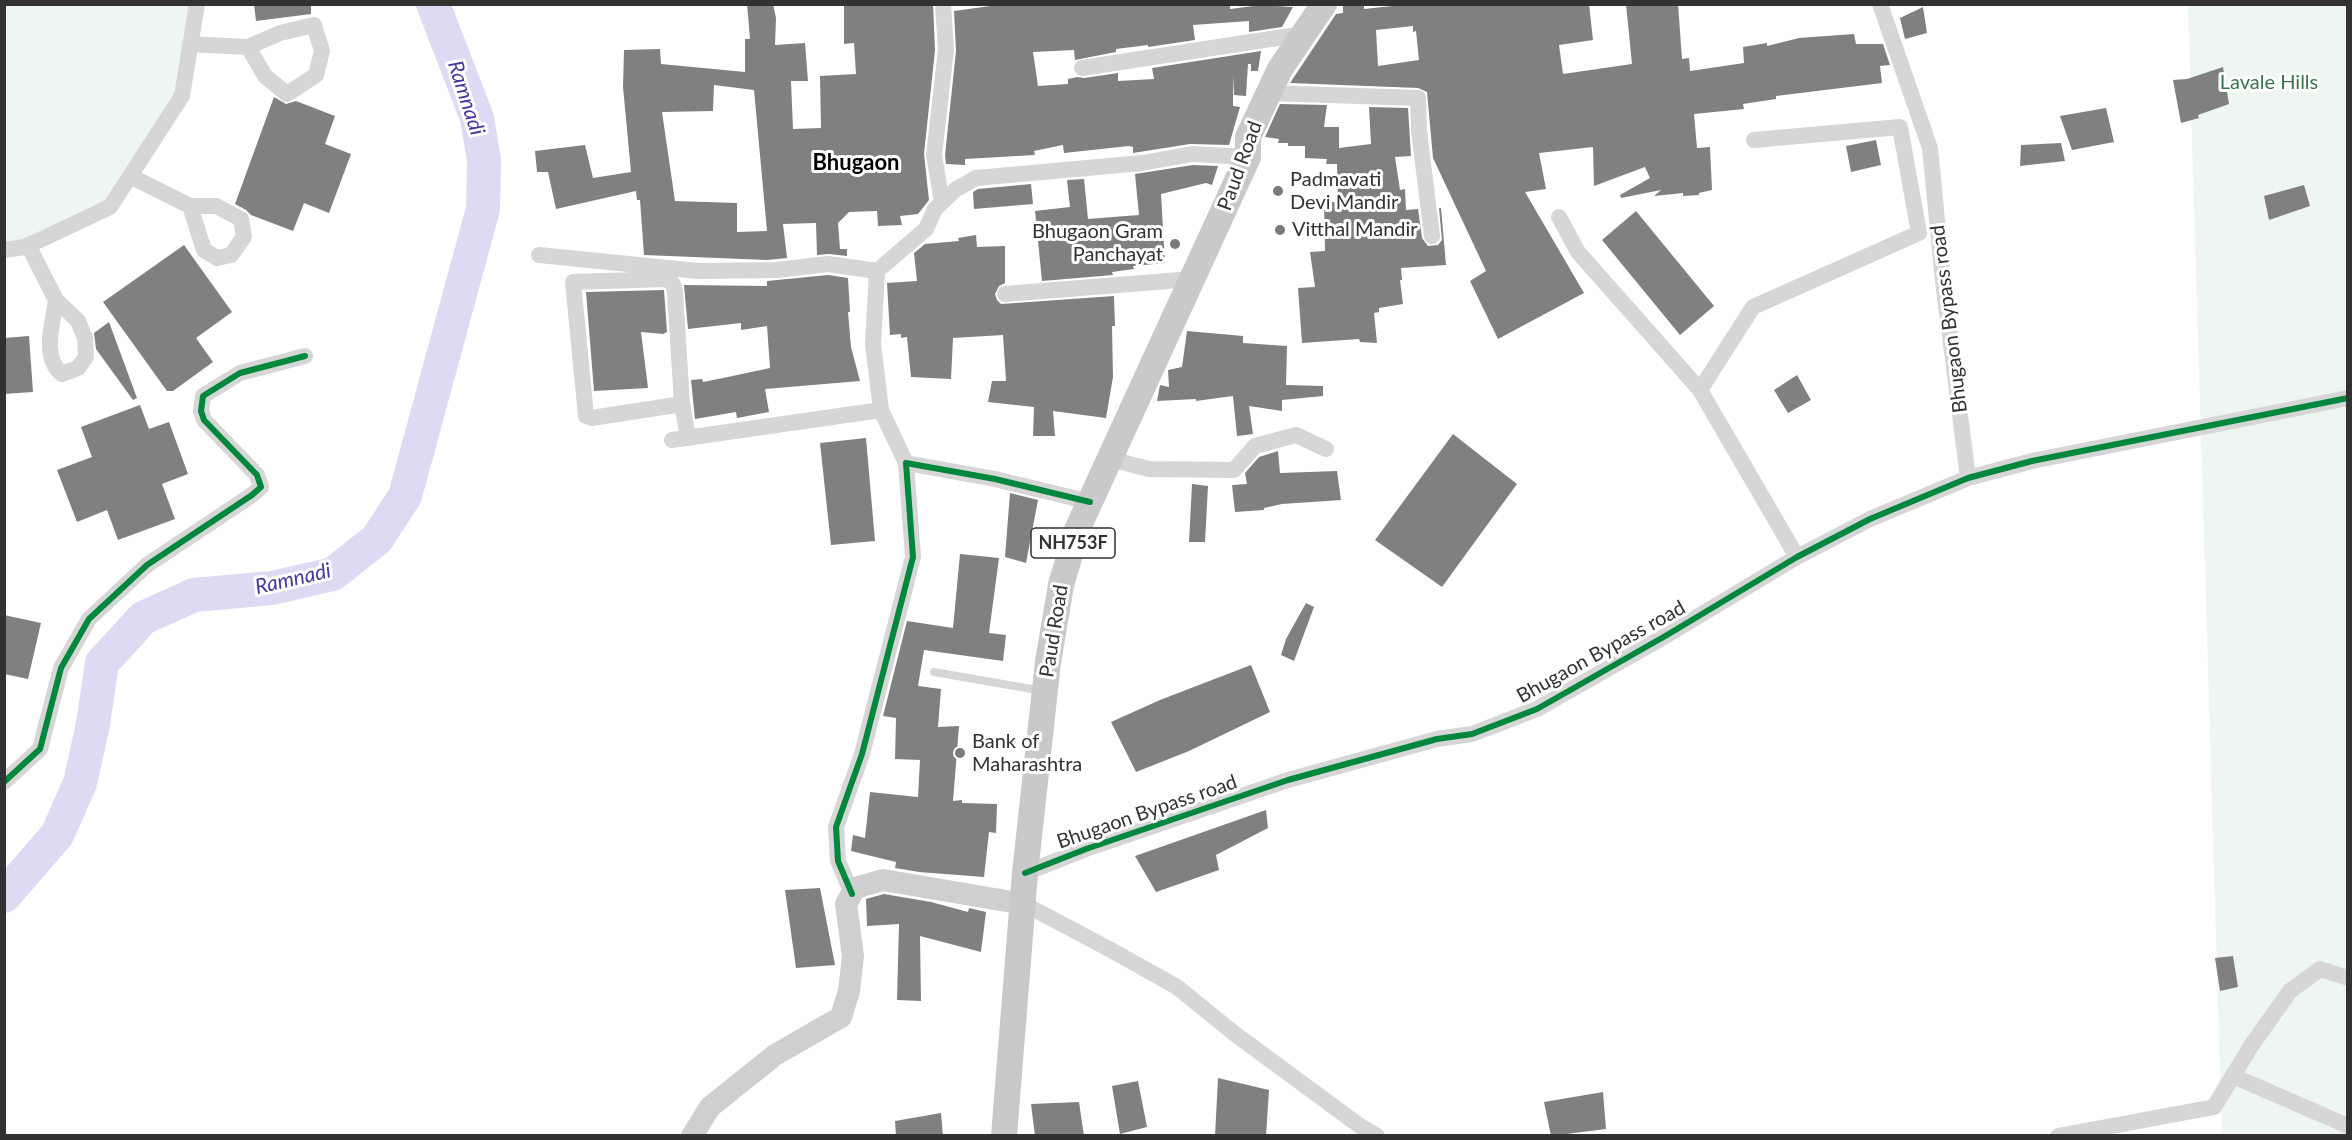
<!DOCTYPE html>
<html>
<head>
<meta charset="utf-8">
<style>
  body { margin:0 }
  #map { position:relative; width:2352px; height:1140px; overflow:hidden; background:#fff; font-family:Lato,sans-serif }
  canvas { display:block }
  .frame { position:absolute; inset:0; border:6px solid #323232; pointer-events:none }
</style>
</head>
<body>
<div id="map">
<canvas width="2352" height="1140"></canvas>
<div class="frame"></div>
</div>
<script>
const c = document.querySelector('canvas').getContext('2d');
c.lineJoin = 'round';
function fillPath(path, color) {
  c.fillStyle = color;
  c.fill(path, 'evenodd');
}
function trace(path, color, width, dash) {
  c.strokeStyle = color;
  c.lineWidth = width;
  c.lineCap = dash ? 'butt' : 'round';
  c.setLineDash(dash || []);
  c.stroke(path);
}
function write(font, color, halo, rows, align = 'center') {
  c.font = font + ' Lato,sans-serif';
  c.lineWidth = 6;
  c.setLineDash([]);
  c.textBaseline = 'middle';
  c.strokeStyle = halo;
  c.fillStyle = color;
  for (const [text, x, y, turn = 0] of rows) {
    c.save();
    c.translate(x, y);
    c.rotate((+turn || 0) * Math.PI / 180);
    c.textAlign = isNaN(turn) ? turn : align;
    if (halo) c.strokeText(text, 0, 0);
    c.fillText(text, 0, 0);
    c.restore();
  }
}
fillPath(new Path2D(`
  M4,5H197L182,96L110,207L4,250Z
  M2188,5H2347V1135H2222Z`), '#edf6f0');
trace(new Path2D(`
  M4,896L57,835L80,783L93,724L102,663L143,618L194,595L272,588L333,574L377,539L405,496L483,209L484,161L477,118L433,4`), '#dfdaf4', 34);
fillPath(new Path2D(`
  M254,4H311V14L256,21Z
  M747,4H773L776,18L775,45L805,43L808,81H791L793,129L821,128L820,76L856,74L854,43L844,44V4H933L935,50L924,154L929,200L918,214L900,216L902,225L878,226L877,211L849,212L838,223L840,249H847V256L829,254L817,255L816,223L783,224L787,258L767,260L644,255L640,200H637L636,191L556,209L548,172H537L535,151L585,145L593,178L631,172L623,87L624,50L660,49L661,64L745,72V39H750ZM714,85L754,90L767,231L737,232V203L675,201L662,112L713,111Z
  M1005,4H1230V9L1261,5L1293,7L1282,27L1249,32V21L1193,25L1195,40L1148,47V45L1116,49V52L1075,60L1074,50L1033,52L1038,86L1068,84V79L1077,77L1084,78L1118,73V81L1154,79L1152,68L1261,51L1258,71H1251V64H1248L1246,96L1234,95L1233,75V106L1240,107L1229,145L1190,144L1133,153V147L1129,146L1064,153L1063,145L1034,151L1035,155L965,159V165L946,164L945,155L956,51L954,11Z
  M1343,4H1364V9L1411,4H1589L1593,40L1559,45L1563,74L1632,64L1626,4H1678L1682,59L1689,58L1690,71L1744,63L1743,47L1767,43V46L1799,38L1854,34L1856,44H1883L1890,65L1880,66L1882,83L1776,96V99L1743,104L1744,109L1694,114L1697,148L1710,147L1712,190L1699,193V195L1683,196V193L1654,196L1661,190L1621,198L1620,195L1650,178L1645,167L1594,186L1593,147L1539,153L1546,189L1525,192L1584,293L1498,339L1470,281L1486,271L1433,158L1427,92L1418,88L1290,83L1336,14L1343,13ZM1413,26V32L1416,31L1419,60L1378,66L1376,30Z
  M1923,7L1927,33L1905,39L1900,18Z
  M2223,67L2229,104L2198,115L2199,118L2181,123L2173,80L2187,79Z
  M274,97L286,104L296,101L335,116L325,144L351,154L329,213L304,203L293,231L251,215L246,210L235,204Z
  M1280,104L1327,105L1324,127H1339V148L1371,144L1369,107L1408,108L1411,156L1395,157L1400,190L1405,189L1406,210L1418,209L1422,238L1428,246L1438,245L1442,240L1439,208H1441L1446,265L1401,268L1402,280H1400L1403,304L1379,308V312L1374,313L1377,343L1360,342L1359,339L1302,343L1298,288L1315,287L1310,252L1325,251L1324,202H1338L1337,164H1326L1327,159L1305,158V146H1288V143H1278L1279,139L1265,137Z
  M2106,108L2114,142L2072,150L2060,116Z
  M1876,140L1881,165L1851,172L1846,146Z
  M2061,143L2065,161L2020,166L2021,145Z
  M1193,165L1218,166L1212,185L1206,183L1161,194L1165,263L1133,266L1134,269L1112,272L1113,275L1042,281L1035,211L1070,207L1067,180L1084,179L1088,219L1139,215L1135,174Z
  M1031,184L1033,204L974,209L973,192L978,189Z
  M2304,185L2310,206L2269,220L2264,196Z
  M1636,211L1714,306L1680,335L1602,240Z
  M976,235L977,247L1005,246V283L999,286L995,294L997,300L1001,304L1114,296L1115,326H1112L1113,377L1106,418L1053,411L1055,436H1033L1034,407L988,402L992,381H1006L1003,335L953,338L951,379L911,377L907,337L901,338V334L890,335L887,283L917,281L914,253L925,244L959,241L958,238Z
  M184,245L232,312L196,338L213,362L173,391H167L103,302Z
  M828,275L848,278L850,312H848L851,347L860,381L765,389L769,412L737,418L736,412L695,419L691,380L702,379L703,382L723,378L770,368L767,326L741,330V323L688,329L684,285L767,286V281Z
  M664,290L667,332L663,334L641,332L648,388L594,391L586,292Z
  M109,322L137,398L133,400L96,349L94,333Z
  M1187,331L1243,336V343L1287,346L1286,385L1323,386V396L1282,400V411L1249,406L1253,434L1237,436L1233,396L1196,401V399L1157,401L1160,385L1169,387L1168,370L1182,367Z
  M29,336L33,392L4,394V338Z
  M1797,375L1811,400L1788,413L1774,390Z
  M140,405L149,429L169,422L188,474L162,484L175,519L118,540L107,510L77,522L57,470L92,457L81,427Z
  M1453,434L1517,484L1442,587L1375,540Z
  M866,438L875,541L831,545L820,443Z
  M1278,451L1280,473L1337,471L1341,500L1282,504L1264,508V510L1235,512L1232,485L1247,484L1245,473L1259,457Z
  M1192,484L1208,486L1205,542H1189Z
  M1010,493L1038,500L1026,563L1005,557Z
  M960,554L999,558L989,633L1006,635L1003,661L924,650L918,686L941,689L938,727L959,726L953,801L962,800V803L997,804L996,833L989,832L984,877L919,872L895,868L896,862L851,851L853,835L865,838L870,792L918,797L920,760L895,759L896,718L883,716L907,621L953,628Z
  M1306,603L1314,607L1294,661L1281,655L1286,639Z
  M4,615L41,623L28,679L4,674Z
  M1251,665L1270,712L1189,751L1136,772L1111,722L1160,700Z
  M1266,810L1268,828L1216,855L1219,870L1156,892L1135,856Z
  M820,888L835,965L796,968L785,890Z
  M884,894L931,902L968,912L969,908L986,912L981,952L920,936L921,1001L897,1000L899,924L867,926L866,899Z
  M2233,956L2238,987L2220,991L2215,958Z
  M1218,1078L1269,1090L1266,1136H1215Z
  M1138,1081L1147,1127L1120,1134L1112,1086Z
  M1603,1092L1606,1129L1551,1136L1544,1102Z
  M1079,1102L1084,1136H1035L1031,1104Z
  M941,1113L943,1136H896L895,1121Z`), '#808080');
trace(new Path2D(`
  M934,672L1043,691`), '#d6d6d6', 8);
trace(new Path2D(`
  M1880,4L1930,148L1943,281L1968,478
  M190,44L248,47L280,33L314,25L322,51L316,75L287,94L265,76L248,47
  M1082,68L1303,34
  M1269,93L1418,98L1419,131L1432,236
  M130,176L190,206H216L241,219L244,237L231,255L217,258L204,250L190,206
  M942,202L934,155L946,50L943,4
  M1559,217L1578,252L1700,390L1797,557
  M28,245L56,300L78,321L85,338L86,357L78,368L62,374C41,357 53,323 56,300
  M4,250L25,247L110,207L182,96L197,4
  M539,255L698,271L776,270L828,264L877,271
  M1005,294L1193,279
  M1700,390L1753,307L1919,233L1900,127L1754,140
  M682,404L592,418L586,416L573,282L667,279L673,284L675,292L682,404L688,438
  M672,440L881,410
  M1110,459L1149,469L1234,470L1255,446L1296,435L1326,449
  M906,463L881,410L873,344L877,271L926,229L935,209L955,190L976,178L1142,163L1192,154L1248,157
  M4,782L40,749L61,668L89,619L147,565L252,495L261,487L257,475L204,420L201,411L203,396L240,373L305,356
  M1025,873L1086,849L1288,780L1437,739L1472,734L1537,709L1667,635L1797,557L1870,519L1968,478L2032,461L2348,398
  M852,894L838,861L836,827L862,754L913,557L906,463L995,479L1090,502
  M1024,904L1111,950L1177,987L1235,1034L1360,1126L1377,1136
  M2233,1076L2348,1126
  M2058,1136L2214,1107L2251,1046L2290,991L2320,969L2348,978`), '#d6d6d6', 16);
trace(new Path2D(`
  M692,1136L710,1107L775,1055L841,1017L849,991L853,956L846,904L855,888L883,880L1024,904`), '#cfcfcf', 22);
trace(new Path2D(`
  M1004,1136L1025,873L1048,662L1061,585L1077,530L1248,157V137L1280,69L1324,4`), '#c9c9c9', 26);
trace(new Path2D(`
  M4,782L40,749L61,668L89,619L147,565L252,495L261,487L257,475L204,420L201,411L203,396L240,373L305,356
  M1025,873L1086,849L1288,780L1437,739L1472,734L1537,709L1667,635L1797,557L1870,519L1968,478L2032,461L2348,398
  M852,894L838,861L836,827L862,754L913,557L906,463L995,479L1090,502`), '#00873e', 6);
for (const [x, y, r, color] of [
  [1278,191,6,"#7a7a7a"],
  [1280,230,6,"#7a7a7a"],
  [1175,244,6,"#7a7a7a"],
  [960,753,6,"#7a7a7a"]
]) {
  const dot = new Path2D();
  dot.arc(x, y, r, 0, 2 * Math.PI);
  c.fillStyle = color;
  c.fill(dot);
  trace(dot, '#fff', 2);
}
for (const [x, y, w] of [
  [1073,543,84]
]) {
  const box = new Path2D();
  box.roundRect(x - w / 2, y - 15, w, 30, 4.5);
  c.fillStyle = '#fff';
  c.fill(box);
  trace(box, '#323232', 1.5);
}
write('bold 18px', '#323232', null, [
  ["NH753F",1073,543]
]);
write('20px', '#39734d', '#fff', [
  ["Lavale Hills",2269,83]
]);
write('20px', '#323232', '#fff', [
  ["Paud Road",1240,166,-70],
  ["Bhugaon Bypass road",1949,319,-97],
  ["Paud Road",1054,631,-81],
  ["Bhugaon Bypass road",1601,652,-29],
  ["Bhugaon Bypass road",1147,812,-19]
]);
write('20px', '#323232', '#fff', [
  ["Padmavati",1290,180],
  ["Devi Mandir",1290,203],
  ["Vitthal Mandir",1292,230],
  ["Bhugaon Gram",1163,232,"right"],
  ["Panchayat",1163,255,"right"],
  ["Bank of",972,742],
  ["Maharashtra",972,765]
], 'left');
write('italic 21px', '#4a369d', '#fff', [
  ["Ramnadi",466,98,72],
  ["Ramnadi",293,579,-13]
]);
write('bold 22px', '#000', '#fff', [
  ["Bhugaon",856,163]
]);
</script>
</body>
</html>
